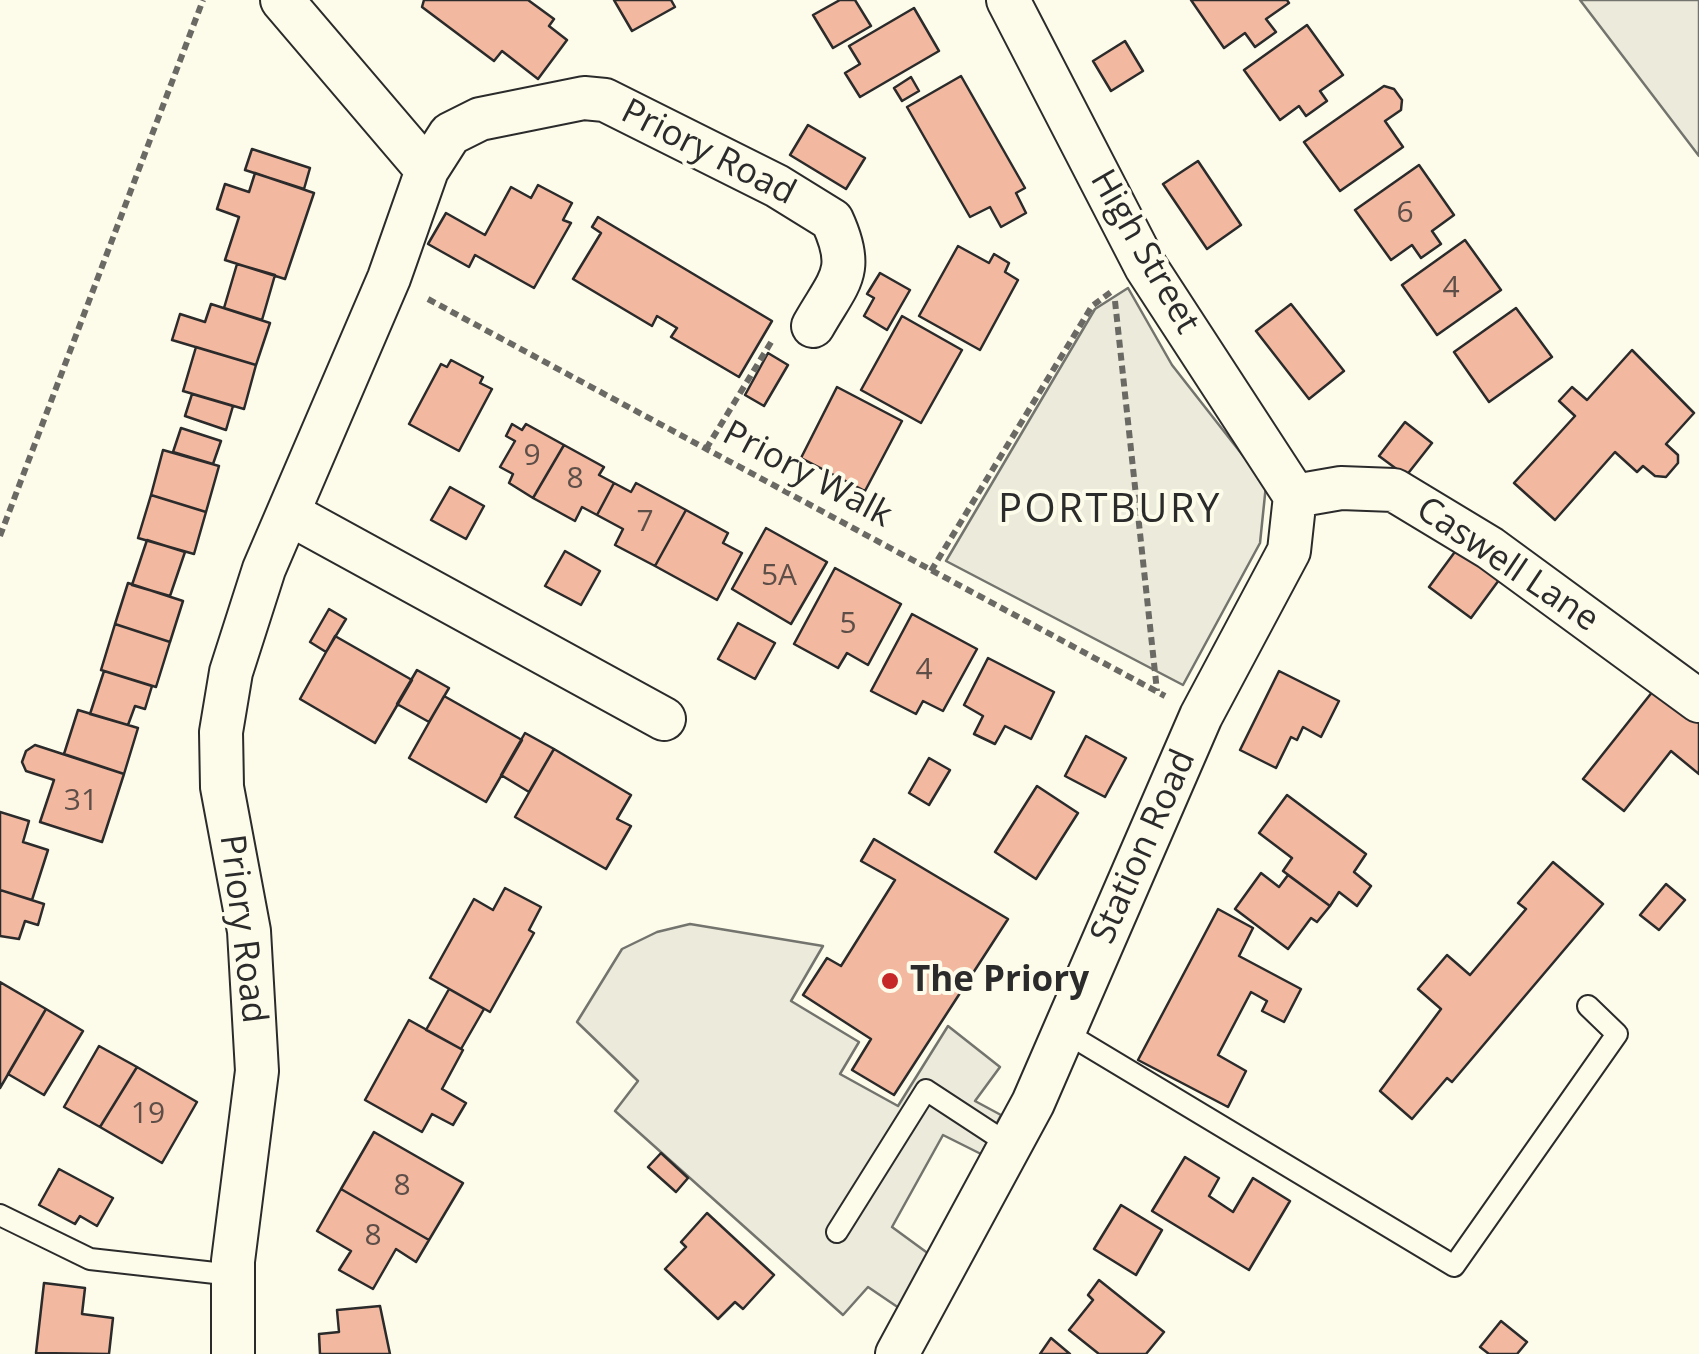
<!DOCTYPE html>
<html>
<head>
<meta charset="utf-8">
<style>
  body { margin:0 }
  canvas { display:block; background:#fdfbea }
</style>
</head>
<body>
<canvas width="1699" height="1354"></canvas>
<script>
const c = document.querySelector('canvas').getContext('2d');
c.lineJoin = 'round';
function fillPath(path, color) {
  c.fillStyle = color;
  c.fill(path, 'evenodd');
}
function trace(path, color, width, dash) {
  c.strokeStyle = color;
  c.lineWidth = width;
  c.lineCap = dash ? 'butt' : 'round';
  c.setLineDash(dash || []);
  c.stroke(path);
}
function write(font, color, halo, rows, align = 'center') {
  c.font = font + ' "Open Sans",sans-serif';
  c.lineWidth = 8;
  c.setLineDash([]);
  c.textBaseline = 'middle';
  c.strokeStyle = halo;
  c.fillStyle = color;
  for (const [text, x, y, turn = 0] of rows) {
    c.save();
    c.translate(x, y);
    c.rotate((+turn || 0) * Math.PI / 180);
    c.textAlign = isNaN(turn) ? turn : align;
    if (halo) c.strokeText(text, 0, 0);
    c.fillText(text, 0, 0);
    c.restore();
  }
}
const green = new Path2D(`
  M1580,0H1699V156Z
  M1128,288L1172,365L1266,485L1260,543L1183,685L946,561L1095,309Z`);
fillPath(green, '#ecebdb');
trace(green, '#74746e', 2.5);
const parking = new Path2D(`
  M690,924L823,946L791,1001L859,1042L840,1074L898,1106L948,1026L1000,1067L975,1101L1001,1115L981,1154L943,1135L892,1227L933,1257L899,1308L868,1287L843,1315L615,1111L638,1081L577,1022L622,949L657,932Z`);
fillPath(parking, '#eceadb');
trace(parking, '#74746e', 2.5);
const building = new Path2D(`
  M424,0H528L554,19L549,26L567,40L538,79L502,51L494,61L422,7Z
  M614,0H671L675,7L632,31Z
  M840,0H855L871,26L833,48L813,15Z
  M1191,0H1287L1289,3L1266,19L1276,32L1255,47L1245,33L1224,48Z
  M914,8L939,51L860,97L845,73L860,64L849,46Z
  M1307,25L1343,75L1320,91L1327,101L1306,116L1299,106L1280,120L1244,70Z
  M1125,41L1143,71L1111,91L1093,61Z
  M961,76L1025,188L1016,193L1026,213L1001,227L990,207L970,217L907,107Z
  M911,77L919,91L902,101L894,88Z
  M1384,86L1394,89L1402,100L1401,110L1385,121L1403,147L1340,191L1304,142Z
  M808,125L865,158L846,189L790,155Z
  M252,149L310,168L304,189L245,170Z
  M1198,161L1241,225L1207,249L1163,184Z
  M1419,165L1454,215L1432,231L1441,244L1421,258L1412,245L1391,260L1355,210Z
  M255,173L314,193L285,279L225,260L239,217L217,209L225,184L249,192Z
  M538,185L572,203L563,220L571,223L534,288L475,255L469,267L428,244L446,213L485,235L511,187L531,198Z
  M598,217L772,321L739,377L671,337L677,328L657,316L652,326L573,279L601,233L592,227Z
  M1465,240L1501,290L1437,335L1402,285Z
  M958,246L989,263L994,254L1009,263L1005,272L1018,280L980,350L919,316Z
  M237,264L275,275L262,320L224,308Z
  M880,273L910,290L887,330L864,316L874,298L867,294Z
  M211,304L270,323L256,365L172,340L180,314L205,322Z
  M1291,304L1344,371L1309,399L1256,331Z
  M1516,308L1552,357L1489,402L1454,352Z
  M902,316L962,350L921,423L861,390Z
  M196,347L256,365L244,409L183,391Z
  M1632,350L1694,413L1666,444L1678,455V463L1666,477L1655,476L1643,466L1637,472L1615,452L1555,520L1514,483L1575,416L1559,401L1572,387L1587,400Z
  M768,353L788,365L764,406L745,395Z
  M451,360L483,377L480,383L492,389L459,451L409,424L441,364L447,367Z
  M837,387L902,421L865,491L801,458Z
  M192,394L233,406L226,430L185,416Z
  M1405,422L1432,443L1406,476L1379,456Z
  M512,424L522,430L526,424L564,445L533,498L509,483L513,474L500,467L515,441L506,436Z
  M181,428L221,441L213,464L173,452Z
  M564,445L604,467L599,475L614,483L597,515L582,507L575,521L533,498Z
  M163,450L219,466L206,512L151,495Z
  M614,483L631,492L636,483L686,510L655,566L615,545L623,529L597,515Z
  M450,487L484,506L466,539L431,520Z
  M151,495L206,512L194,554L138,538Z
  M686,510L728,533L723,543L742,553L717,600L655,566Z
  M766,528L827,562L791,624L732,589Z
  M147,540L185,552L170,596L132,585Z
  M1457,549L1499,580L1471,618L1429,587Z
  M565,551L600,571L581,605L545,586Z
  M835,568L901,604L868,665L847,653L838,668L794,644Z
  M128,583L183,601L170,642L115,624Z
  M329,609L346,619L326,652L310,642Z
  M912,614L977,649L943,711L923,701L916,714L871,691Z
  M738,623L775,643L755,679L718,659Z
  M115,624L170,642L156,687L101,670Z
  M335,636L412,680L375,743L300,699Z
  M988,658L1054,692L1031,739L1005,726L995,744L974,734L983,716L964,705Z
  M417,670L449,688L429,722L397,704Z
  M104,671L152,686L145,709L135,706L128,725L90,714Z
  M1279,671L1339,701L1321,737L1303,727L1297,740L1291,737L1276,768L1240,750Z
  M1657,686L1699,719V774L1671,751L1624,811L1583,779Z
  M444,696L522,740L486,802L409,758Z
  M78,710L138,728L124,774L64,754Z
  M525,733L554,749L529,792L501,775Z
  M1086,736L1126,758L1105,797L1065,776Z
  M35,745L124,774L102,842L40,822L54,780L26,771L22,762L26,751Z
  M554,749L631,795L617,819L631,826L606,869L515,817Z
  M929,758L950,770L929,805L909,793Z
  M1037,786L1078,813L1036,879L995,852Z
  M1287,795L1366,854L1354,872L1371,886L1357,906L1339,892L1330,906L1283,871L1292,858L1259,833Z
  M0,812L29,821L23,842L48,850L32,900L0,890Z
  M874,839L1008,919L894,1095L852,1070L871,1039L803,995L827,958L841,966L895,880L861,861Z
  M1553,862L1603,904L1452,1082L1447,1078L1412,1119L1380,1091L1441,1009L1418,989L1447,955L1470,975L1526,909L1518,903Z
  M1261,873L1279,887L1288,875L1330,906L1317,922L1311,918L1288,949L1235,909Z
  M1666,884L1685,900L1659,930L1640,915Z
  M505,888L541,907L529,930L534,933L490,1012L430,978L474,899L493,910Z
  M0,890L44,904L38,925L25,921L19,939L0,936Z
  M1218,909L1253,928L1239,956L1301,989L1284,1022L1262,1011L1267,1001L1251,992L1218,1055L1246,1071L1228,1107L1138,1060Z
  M0,982L46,1009L0,1088Z
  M449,989L484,1009L461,1049L426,1030Z
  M46,1009L83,1031L44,1095L8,1074Z
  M409,1020L463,1050L442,1089L466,1103L453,1125L432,1114L422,1132L365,1100Z
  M99,1046L137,1067L100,1127L64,1107Z
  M137,1067L197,1102L162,1163L100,1127Z
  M374,1132L463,1183L429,1240L341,1189Z
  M661,1153L688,1178L676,1192L648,1167Z
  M1185,1157L1219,1178L1209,1196L1233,1212L1253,1178L1290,1201L1249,1270L1152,1211Z
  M59,1169L113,1198L97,1226L80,1216L75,1224L39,1205Z
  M341,1189L429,1240L416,1262L396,1249L373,1289L339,1270L351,1251L317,1231Z
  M1121,1205L1162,1230L1136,1275L1094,1249Z
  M707,1213L774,1275L743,1309L735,1302L718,1319L665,1269L686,1247L681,1242Z
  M1099,1280L1164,1332L1146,1354H1099L1069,1330L1093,1300L1088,1295Z
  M44,1283L85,1288L82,1314L113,1318L109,1354L36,1353Z
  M380,1306L390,1354H320L319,1334L339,1332L337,1310Z
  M1501,1321L1527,1342L1517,1354H1489L1480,1347Z
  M1051,1338L1070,1354H1040Z`);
fillPath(building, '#f2b8a0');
trace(building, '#2b2b2b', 2.5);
const service = new Path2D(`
  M1063,1031L1454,1266L1617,1034L1588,1006
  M0,1215L90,1259L233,1275
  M837,1232L926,1090L1010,1145`);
const minor = new Path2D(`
  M1008,0L1146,267L1295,496
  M427,170L450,134L480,119L584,98L605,100L777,186L832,220C856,272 839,280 813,326
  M1295,496L1341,488L1394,490L1490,548L1699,701
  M288,513L664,719
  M233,1354V1261L257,1071L249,931L222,787L221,732L231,672L264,569L389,278L427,170L282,0
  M897,1354L1033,1103L1201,716L1289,551L1295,496`);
trace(service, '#2b2b2b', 24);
trace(minor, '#2b2b2b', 46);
trace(new Path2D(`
  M428,299L1165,696
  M1115,301L1157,691
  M706,449L773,339
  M0,536L203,0
  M931,571L1092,306L1111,292`), '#6a6964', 6, [8, 5]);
trace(service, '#fdfbea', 20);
trace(minor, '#fdfbea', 42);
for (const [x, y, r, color] of [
  [890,981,10,"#c62828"]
]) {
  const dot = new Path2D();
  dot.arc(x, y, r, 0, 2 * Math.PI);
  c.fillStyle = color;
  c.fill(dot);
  trace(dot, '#fdfbea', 4);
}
write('30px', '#5d4e48', null, [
  ["6",1405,213],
  ["4",1451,288],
  ["9",532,456],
  ["8",575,479],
  ["7",645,522],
  ["5A",779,576],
  ["5",848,624],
  ["4",924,670],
  ["31",81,801],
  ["19",148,1114],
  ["8",402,1186],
  ["8",373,1236]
]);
write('35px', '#2b2b2b', '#fdfbea', [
  ["Priory Road",708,153,27],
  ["High Street",1144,252,60],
  ["Priory Walk",807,475,28],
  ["Caswell Lane",1507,565,34],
  ["Station Road",1144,847,-66],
  ["Priory Road",242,929,83]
]);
write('bold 35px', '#2b2b2b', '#fdfbea', [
  ["The Priory",910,981]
], 'left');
c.letterSpacing = '2.5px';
write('40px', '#2b2b2b', '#fdfbea', [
  ["PORTBURY",1110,511]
]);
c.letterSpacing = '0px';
</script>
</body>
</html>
